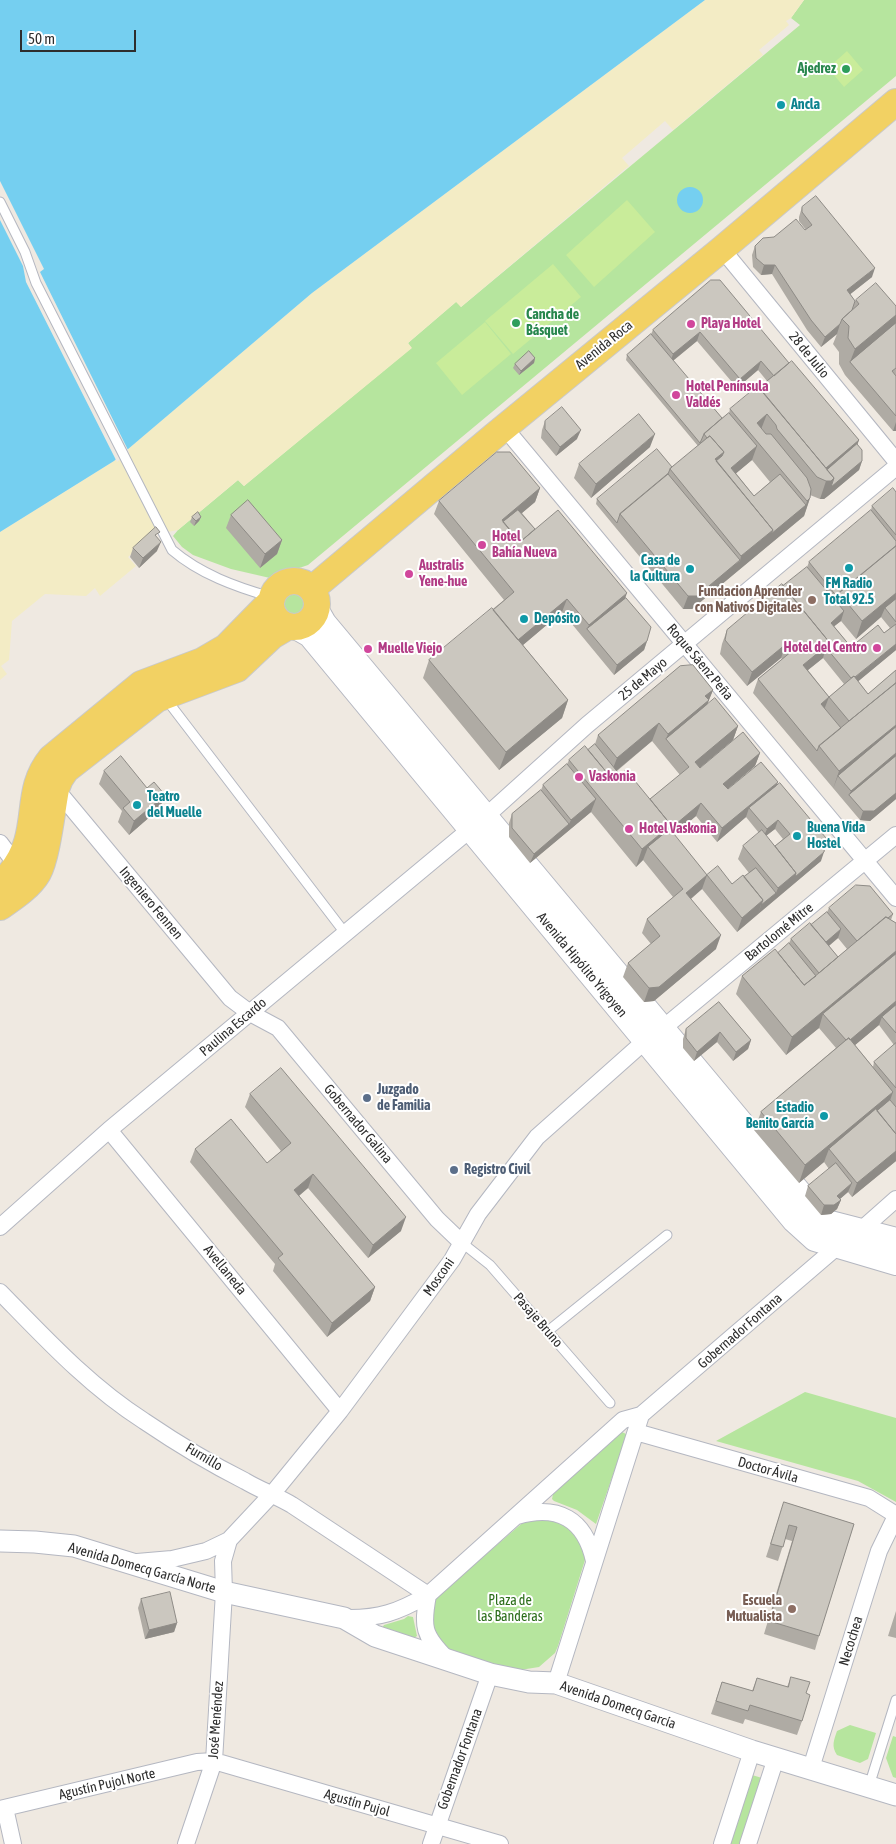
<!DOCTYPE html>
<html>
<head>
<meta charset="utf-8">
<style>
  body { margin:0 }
  #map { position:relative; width:896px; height:1844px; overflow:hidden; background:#efe9e1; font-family:"Asap Condensed",sans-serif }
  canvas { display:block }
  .scale { position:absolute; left:20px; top:30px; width:116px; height:22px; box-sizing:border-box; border:2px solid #2e2e2e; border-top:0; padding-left:6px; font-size:15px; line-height:18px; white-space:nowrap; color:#2e2e2e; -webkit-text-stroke:4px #fff; paint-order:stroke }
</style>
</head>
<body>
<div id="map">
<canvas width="896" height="1844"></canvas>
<div class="scale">50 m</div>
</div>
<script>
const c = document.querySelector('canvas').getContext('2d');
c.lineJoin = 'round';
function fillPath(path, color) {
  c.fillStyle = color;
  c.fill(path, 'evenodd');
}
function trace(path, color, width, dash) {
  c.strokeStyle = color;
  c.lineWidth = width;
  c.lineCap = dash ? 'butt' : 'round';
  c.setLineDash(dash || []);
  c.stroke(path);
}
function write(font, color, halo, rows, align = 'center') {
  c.font = font + ' "Asap Condensed",sans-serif';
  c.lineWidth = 4;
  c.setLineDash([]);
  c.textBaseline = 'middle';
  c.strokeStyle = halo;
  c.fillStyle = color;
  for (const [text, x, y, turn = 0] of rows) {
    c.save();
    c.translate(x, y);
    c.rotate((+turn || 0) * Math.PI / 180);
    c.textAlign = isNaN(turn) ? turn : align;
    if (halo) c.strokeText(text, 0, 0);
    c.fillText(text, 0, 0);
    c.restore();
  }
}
fillPath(new Path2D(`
  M804,0H896V76L308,565L270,578L231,569L193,555L182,547L173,536L178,530L238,480L244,486L411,348L408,343L457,301L461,307L800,25L791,18Z
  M281 603a13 13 0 1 1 26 0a13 13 0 1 1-26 0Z
  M805,1392L896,1418V1502L858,1481L716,1441Z
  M622,1432L626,1434V1437L596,1524L577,1510L554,1501L552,1499L553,1494Z
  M546,1518L568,1525L585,1550V1560L558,1646L555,1653L539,1667L520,1670L489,1663L449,1650L436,1635L432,1623V1610L435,1600L441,1593L527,1519Z
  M408,1616L413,1617L417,1636L414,1638L382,1628L384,1625L404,1619Z
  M850,1725L876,1733L868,1759L860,1763L837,1755C831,1746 834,1740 837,1731Z
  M893,1736L896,1737V1778L893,1777L886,1758Z
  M752,1775L762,1778L740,1844H730Z`), '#b6e59e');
fillPath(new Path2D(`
  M705,0H804L791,18L786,21L789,25L759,50L763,55L673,130L665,121L622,158L629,166L625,169L461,307L456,302L408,343L412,348L244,486L238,480L178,530L152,535L128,557L136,566L100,596L95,588L86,596L45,594L12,621L9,660L1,666L7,674L0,680V532L114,461L312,293Z`), '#f3ecc5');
fillPath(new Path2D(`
  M847,51L863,70L844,87L828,68Z
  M627,200L655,232L594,287L566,255Z
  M553,264L581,297L513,354L485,321Z
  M485,322L511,354L462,395L436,363Z`), '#c9ec9a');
fillPath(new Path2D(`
  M0,0H705L312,293L114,461L0,532Z
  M677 200a13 13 0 1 1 26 0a13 13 0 1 1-26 0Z`), '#75cff0');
fillPath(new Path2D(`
  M0,181L44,269L40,272L129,452L117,462L26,282L23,266L0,220Z`), '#efe9e1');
const service = new Path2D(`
  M0,202L25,252L36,283L172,550C200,574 236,587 271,597
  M166,699L345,933
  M461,1242L490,1265L610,1403
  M548,1331L667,1235
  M869,1786L896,1700`);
const minor = new Path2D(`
  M722,249L896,461
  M504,427L896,898
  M56,789L230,998L250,1013L278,1028L437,1219L461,1242
  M0,843L21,871
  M109,1130L340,1411
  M0,1227L109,1130L485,817L587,725L896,467
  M0,1292C45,1338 89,1386 144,1421C175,1442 211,1464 245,1481C260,1490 277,1496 292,1505L428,1595
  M636,1432L869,1498L896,1515
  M517,1516C558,1504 585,1519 594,1561
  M137,1562L172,1559L206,1551L229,1540L273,1493L340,1411L452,1260L478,1214L537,1137L645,1041L662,1029L896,835
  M428,1595C422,1627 423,1635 447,1659
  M344,1618C379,1619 398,1612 428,1595L623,1420L641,1415L838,1246L861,1230L896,1199
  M556,1683L641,1415
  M811,1768L879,1551L896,1516
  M5,1808L13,1844
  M0,1809L197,1762L214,1761L500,1844
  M186,1844L214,1761L224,1592L223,1561L229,1540
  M431,1844L490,1674
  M722,1844L752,1751
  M748,1844L776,1758`);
const tertiary = new Path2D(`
  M0,1541L35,1542L74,1546L224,1592L344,1618L375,1636L490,1674L529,1682L556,1683L752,1751L896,1795`);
const secondary = new Path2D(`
  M316,609L324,623L823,1221L896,1240
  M296,627L310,635L794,1220L815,1239L896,1263`);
const primary = new Path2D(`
  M271 604a23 23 0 1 1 46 0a23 23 0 1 1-46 0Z
  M312,589L494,436L722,249L896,102
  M0,884C13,872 22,859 27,842C36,812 29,785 51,758L141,684L202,661L226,647L271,601
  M0,907C13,898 30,887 38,873C47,857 52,810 56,789L60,779L66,770L157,699L237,669L272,636L289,626`);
trace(service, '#b4b7c1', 11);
trace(minor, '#b4b7c1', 18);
trace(tertiary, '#b4b7c1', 23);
trace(secondary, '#b4b7c1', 26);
trace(primary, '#c9c9c9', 28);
trace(service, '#fff', 9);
trace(minor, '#fff', 16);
trace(tertiary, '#fff', 21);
trace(secondary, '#fff', 24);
trace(primary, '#f2d163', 26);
fillPath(new Path2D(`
  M802,207L872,277L850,294L855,301L856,300L896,306V431H893L845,375L839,364V352L833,344L837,334L821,347L807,330L772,274L761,275L753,267L752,255L755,246L774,237L806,230L799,221V217Z
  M711,280L789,363L859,440L857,445L862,461L859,470L824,499H820L810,495V498L804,516L692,609H683L596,504L597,499L672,467L698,446L626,360L627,355L651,334L653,330ZM697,341L737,388L758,370L767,381L730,409L729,413L722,418L673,361ZM752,460L770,482L754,496L736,473Z
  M535,358L534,363L519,375L513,368L515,364Z
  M545,421L577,439L556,456L541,438L542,430Z
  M650,447L591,498L574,478L579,464Z
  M540,488L535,502L522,513L535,529L626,598L647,641L644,650L614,675L562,612L523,645L568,700L562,718L499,770L423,678L429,660L504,600L434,514L439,501Z
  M896,492V650L858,681L868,694L896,670V799L870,821L860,820L753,693L758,679L782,659L781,658L747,686L720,654L722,644L727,630L807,567L809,562L871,510L872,506ZM881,617L890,628L884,633L851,647L834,626L841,621L856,639ZM823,658L844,684L829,697L808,670Z
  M231,515L282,540L277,554L260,568L226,528Z
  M192,517H201L199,521L194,526L190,522Z
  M157,538V551L139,568L130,557L133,548Z
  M713,690L707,704L738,726L733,740L700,768L760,753L755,766L728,789L776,786L821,861L737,932L702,889L691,899L716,949L654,1001L644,1002L623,977L628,963L651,944L642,933L647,919L673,897L643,860L636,867L591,812L530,863L509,837V823L512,814L541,790L543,785L567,764L569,760L588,750L595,744L598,735ZM652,741L680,775L650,799L620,775L617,771ZM696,816L717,842L746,817L759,833L743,846L738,859L749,873L744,877L732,884L707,875L674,835ZM775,829L783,839L775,846L766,836Z
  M104,771L160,808L129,835L118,822L122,811L99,784Z
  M829,908L893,914L891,920L896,923V1161L852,1197L848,1192L840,1199L841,1200L837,1209L831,1214L821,1215L805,1196L808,1186L829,1169L824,1162L799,1183L754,1130L761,1112L836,1048L819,1028L786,1055L736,994L742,976L778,953L789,943L791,939L811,925L827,912ZM838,938L847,949L838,957L829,946ZM879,1025L894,1045L874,1062L873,1067L855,1045Z
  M719,1002L751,1040L748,1049L733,1061L717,1042L694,1061L683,1048V1039L686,1029Z
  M250,1094L401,1231L368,1258L308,1188L299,1196L375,1287L370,1301L327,1337L273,1271L275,1264L190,1162L195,1149L267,1163L281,1151L245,1107Z
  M784,1502L854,1524L819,1636L815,1650L764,1634L792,1541L785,1539L778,1561L766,1557Z
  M141,1599L177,1623L174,1632L145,1639L138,1608Z
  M896,1611V1638L888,1636Z
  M791,1677L806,1693L802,1721L797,1735L745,1719L743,1724L711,1714L722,1682L752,1691L757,1678L787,1687Z`), '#afaba4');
fillPath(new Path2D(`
  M764,265H775L772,274L761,275Z
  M875,268L872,277L843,300L847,290Z
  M896,315V324L850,362L855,349Z
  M840,324L837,334L821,347L825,337Z
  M700,332L697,341L670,363L673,354Z
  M535,358L534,363L519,375L521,371Z
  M761,361L758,370L737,388L740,379Z
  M767,414L760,432L757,423Z
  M896,422V431H893Z
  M581,430L577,439L556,456L560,447Z
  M655,434L650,447L591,498L596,484Z
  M859,440L854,454L824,478L823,470Z
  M757,446L752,460L727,481L731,468Z
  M724,452L718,469L715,459Z
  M862,461L859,470L828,496L831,487Z
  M834,478L828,496L824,499H820L826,481Z
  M540,488L535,502L503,529L502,520Z
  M810,498L804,516L692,609H683L688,596L740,561L741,556L773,530L806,505L807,501Z
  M201,517L199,521L194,526L196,521Z
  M282,540L277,554L260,568L265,554Z
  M161,542L157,551L139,568L143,558Z
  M627,593L622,607L587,629L589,625Z
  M896,593V605L885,608L881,617L856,639L862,621Z
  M567,599L562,612L510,656L515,642Z
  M844,611L841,621L827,632L831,623Z
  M647,641L644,650L614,675L617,665Z
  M830,643L828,650L826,648L823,658L798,678L803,665Z
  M786,644L781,658L747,686L752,672Z
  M896,644V650L849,689L852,680Z
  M713,690L702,718L666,739L668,734L705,696Z
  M829,697L824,710L821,704Z
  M568,700L562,718L499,770L506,752Z
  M659,723L652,741L610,776L617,758Z
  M896,725V737L838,776L833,789L839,771Z
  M738,726L733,740L690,776L695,762Z
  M760,753L755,766L718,797L723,784Z
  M896,753V762L849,795L851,791Z
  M778,782L773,795L749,808L746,817L717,842L722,828Z
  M896,793V799L870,821L860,820L863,811Z
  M165,795L160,808L129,835L134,821Z
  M596,799L591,812L530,863L534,854L569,824L571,820Z
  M701,803L696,816L653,852L648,847L643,860L636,867L642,849L671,825Z
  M778,820L775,829L763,838L767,829Z
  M824,852L821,861L758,914L761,905L776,893L778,888L796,873Z
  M707,875L702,889L681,907L686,893Z
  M763,900L758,914L737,932L742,918Z
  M841,929L838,938L819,954L822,945Z
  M721,935L716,949L654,1001L644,1002L649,988Z
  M896,951V963L823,1014L819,1028L786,1055L792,1037Z
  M896,1001V1011L882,1017L879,1025L842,1056L847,1042Z
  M720,1032L717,1042L694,1061L697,1052Z
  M751,1040L748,1049L733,1061L736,1052Z
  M893,1092L887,1109L829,1149L824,1162L799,1183L805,1165Z
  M896,1151V1161L852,1197L857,1183Z
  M313,1174L308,1188L289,1204L294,1190Z
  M852,1183L848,1192L833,1205L837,1196Z
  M841,1200L837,1209L831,1214L821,1215L824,1205Z
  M406,1217L401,1231L368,1258L373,1245Z
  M375,1287L370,1301L327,1337L332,1323Z
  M177,1623L174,1632L145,1639L149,1630Z`), '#8e8b86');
const building = new Path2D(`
  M816,196L875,268L847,290L855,301L852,310L842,319L840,324L825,337L811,320L775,265H764L756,258L755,246L763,238L774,237L796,219L805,230L812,225L802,212V207Z
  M711,280H720L789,363L774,376L761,361L740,379L700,332L673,354L653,330Z
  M876,283L896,306V315L855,349L848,338L849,326L842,319L859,304L856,300Z
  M896,323V368L892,371L896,376V416L850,362Z
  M651,334L722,418L704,434L700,443L627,355Z
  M529,351L535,358L521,371L515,364Z
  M792,361L859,440L826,468L759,388Z
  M758,386L834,478L831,481H826L817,477L777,429L776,425L767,414L757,423L766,434H771L807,478L811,489L810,498L807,501L730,409Z
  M562,407L581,430L560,447L545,429V421Z
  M729,413L757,446L731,468L754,496L780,474L806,505L771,534L773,530L716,461L722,456L724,452L710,436L707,438L704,434Z
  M639,414L655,434L596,484L579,464Z
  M710,436L724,452L715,459L773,530L741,556L670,469Z
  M857,444L862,450V461L831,487L834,478L827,470Z
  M657,449L672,467L670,469L668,474L620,514L617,523L597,499Z
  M497,452H510L540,488L502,520L520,542L558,510L627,593L589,625L567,599L518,640L493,610L514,592L439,501Z
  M668,474L740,560L697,596H688L620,514Z
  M893,488L896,492V535L872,506Z
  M248,500L282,540L265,554L231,515Z
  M518,510L535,529L520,542L503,522Z
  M871,510L896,541V546L839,593L838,598L809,562Z
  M198,512L201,517L196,521L192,517Z
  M156,527L160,532L155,535L161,542L143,558L133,548Z
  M896,546V593L862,621L839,593Z
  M807,567L844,611L831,623L851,647L878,625L884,633L896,624V644L855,677L854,676L851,678L828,650L830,643L783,586Z
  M782,584L830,643L803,665L829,697L854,676L868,694L896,670V683L849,721L829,697L821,704L841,728L819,746L817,751L758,679L792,651L786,644L752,672L725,640L727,630Z
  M626,598L651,627L647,641L617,665L587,629Z
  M896,599V622L885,608Z
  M492,608L568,700L506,752L429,660Z
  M693,665L713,690L705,696L709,700L668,734L659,723L617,758L598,735L680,666Z
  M896,683V725L839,771L819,746Z
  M715,698L738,726L695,762L700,768L743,732L760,753L723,784L728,789L761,762L778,782L722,828L701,803L670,829L671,825L650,799L689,767L666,739Z
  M896,727V753L851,791L838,776Z
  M595,744L620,775L613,780L588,750Z
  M585,746L613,780L626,770L671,825L642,849L569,760Z
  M121,756L147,788L154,782L165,795L134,821L123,808L130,802L104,771Z
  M896,756V793L874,811H863L849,795Z
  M567,764L596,799L571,820L543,785Z
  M780,783L826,838L824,852L795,877L796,873L775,846L790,834L778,820L767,829L749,808Z
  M541,790L569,824L534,854L512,828V814Z
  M670,829L707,875L686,893L721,935L659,987L649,988L628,963L660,936L647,919L683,889L648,847Z
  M762,830L796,873L778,888L743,846Z
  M718,866L732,884L743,875L763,900L742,918L707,875Z
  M756,868L776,893L761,905L763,900L744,877Z
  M856,885L870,886L893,914L888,918L886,917L857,941L829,908Z
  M827,912L841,929L826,942L811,925Z
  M886,917L896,923V951L792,1037L742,976L775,949L804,985Z
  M810,923L838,957L819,973L791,939Z
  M789,943L816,976L804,985L778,953Z
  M896,954V1001L850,1040L849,1038L846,1040L823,1014Z
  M719,1002L751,1040L736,1052L720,1032L697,1052L686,1038V1029Z
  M896,1005V1033L882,1017Z
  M849,1038L893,1092L805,1165L761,1112Z
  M896,1043V1088L874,1062Z
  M281,1068L406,1217L373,1245L313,1174L294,1190L375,1287L332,1323L278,1258L283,1254L195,1149L231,1119L267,1163L291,1143L250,1094Z
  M890,1100L896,1107V1134L877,1111Z
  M876,1109L896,1134V1151L857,1183L829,1149Z
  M836,1163L852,1183L837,1196L841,1200L834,1205H824L808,1186Z
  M784,1502L854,1524L819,1636L769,1621L797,1527L789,1525L783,1547L771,1544Z
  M170,1592L177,1623L149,1630L141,1599Z
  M791,1677L810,1682L806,1693L810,1695L802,1721L750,1705L748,1711L716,1701L722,1682L753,1691L757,1678L788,1687Z`);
fillPath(building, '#cbc7bf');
trace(building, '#8e8b86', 1);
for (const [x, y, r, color] of [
  [846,69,5,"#2e9e5b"],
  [781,105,5,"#0f9aa8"],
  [516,323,5,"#2e9e5b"],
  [691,324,5,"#d1479c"],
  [676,395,5,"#d1479c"],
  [482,545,5,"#d1479c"],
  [849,568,5,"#0f9aa8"],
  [690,569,5,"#0f9aa8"],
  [409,574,5,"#d1479c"],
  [812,600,5,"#8d6e63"],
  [524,619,5,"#0f9aa8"],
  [877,648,5,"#d1479c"],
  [368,649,5,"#d1479c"],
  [579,777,5,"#d1479c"],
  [137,805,5,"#0f9aa8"],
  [629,829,5,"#d1479c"],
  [797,836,5,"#0f9aa8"],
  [367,1098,5,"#5c6f8a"],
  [824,1116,5,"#0f9aa8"],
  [454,1170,5,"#5c6f8a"],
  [792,1609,5,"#8d6e63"]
]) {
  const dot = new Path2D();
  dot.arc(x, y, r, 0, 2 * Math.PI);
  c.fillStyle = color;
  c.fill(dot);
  trace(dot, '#fff', 2);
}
write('bold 14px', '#27864d', '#fff', [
  ["Ajedrez",836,69],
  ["Cancha de",526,315,"left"],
  ["Básquet",526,331,"left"]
], 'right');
write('bold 14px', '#0d838f', '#fff', [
  ["Ancla",791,105],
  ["Casa de",680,561,"right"],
  ["la Cultura",680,577,"right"],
  ["FM Radio",849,584,"center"],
  ["Total 92.5",849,600,"center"],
  ["Depósito",534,619],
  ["Teatro",147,797],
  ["del Muelle",147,813],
  ["Buena Vida",807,828],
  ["Hostel",807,844],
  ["Estadio",814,1108,"right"],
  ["Benito García",814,1124,"right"]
], 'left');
write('bold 14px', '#b23c85', '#fff', [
  ["Playa Hotel",701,324],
  ["Hotel Península",686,387],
  ["Valdés",686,403],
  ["Hotel",492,537],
  ["Bahía Nueva",492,553],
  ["Australis",419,566],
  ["Yene-hue",419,582],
  ["Hotel del Centro",867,648,"right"],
  ["Muelle Viejo",378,649],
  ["Vaskonia",589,777],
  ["Hotel Vaskonia",639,829]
], 'left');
write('14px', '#2e2e2e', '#fff', [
  ["Avenida Roca",604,345,-39],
  ["28 de Julio",809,355,51],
  ["Roque Sáenz Peña",700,662,50],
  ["25 de Mayo",643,679,-40],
  ["Ingeniero Fennen",151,903,50],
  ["Bartolomé Mitre",779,932,-39],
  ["Avenida Hipólito Yrigoyen",582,965,50],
  ["Paulina Escardo",233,1027,-40],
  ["Gobernador Galina",358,1124,50],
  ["Avellaneda",225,1270,51],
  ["Mosconi",439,1277,-55],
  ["Pasaje Bruno",538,1320,49],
  ["Gobernador Fontana",740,1331,-41],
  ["Furnillo",204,1457,31],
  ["Doctor Ávila",768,1470,16],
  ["Avenida Domecq García Norte",142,1568,16],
  ["Necochea",851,1641,-73],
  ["Avenida Domecq García",618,1705,19],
  ["José Menéndez",216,1720,-86],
  ["Gobernador Fontana",460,1759,-70],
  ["Agustín Pujol Norte",107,1784,-13],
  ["Agustín Pujol",357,1803,16]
]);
write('bold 14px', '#785e54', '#fff', [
  ["Fundacion Aprender",802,592],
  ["con Nativos Digitales",802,608],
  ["Escuela",782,1601],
  ["Mutualista",782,1617]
], 'right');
write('bold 14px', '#4e5e75', '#fff', [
  ["Juzgado",377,1090],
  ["de Familia",377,1106],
  ["Registro Civil",464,1170]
], 'left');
write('14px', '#2c6e1b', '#fff', [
  ["Plaza de",510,1601],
  ["las Banderas",510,1617]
]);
</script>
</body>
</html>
